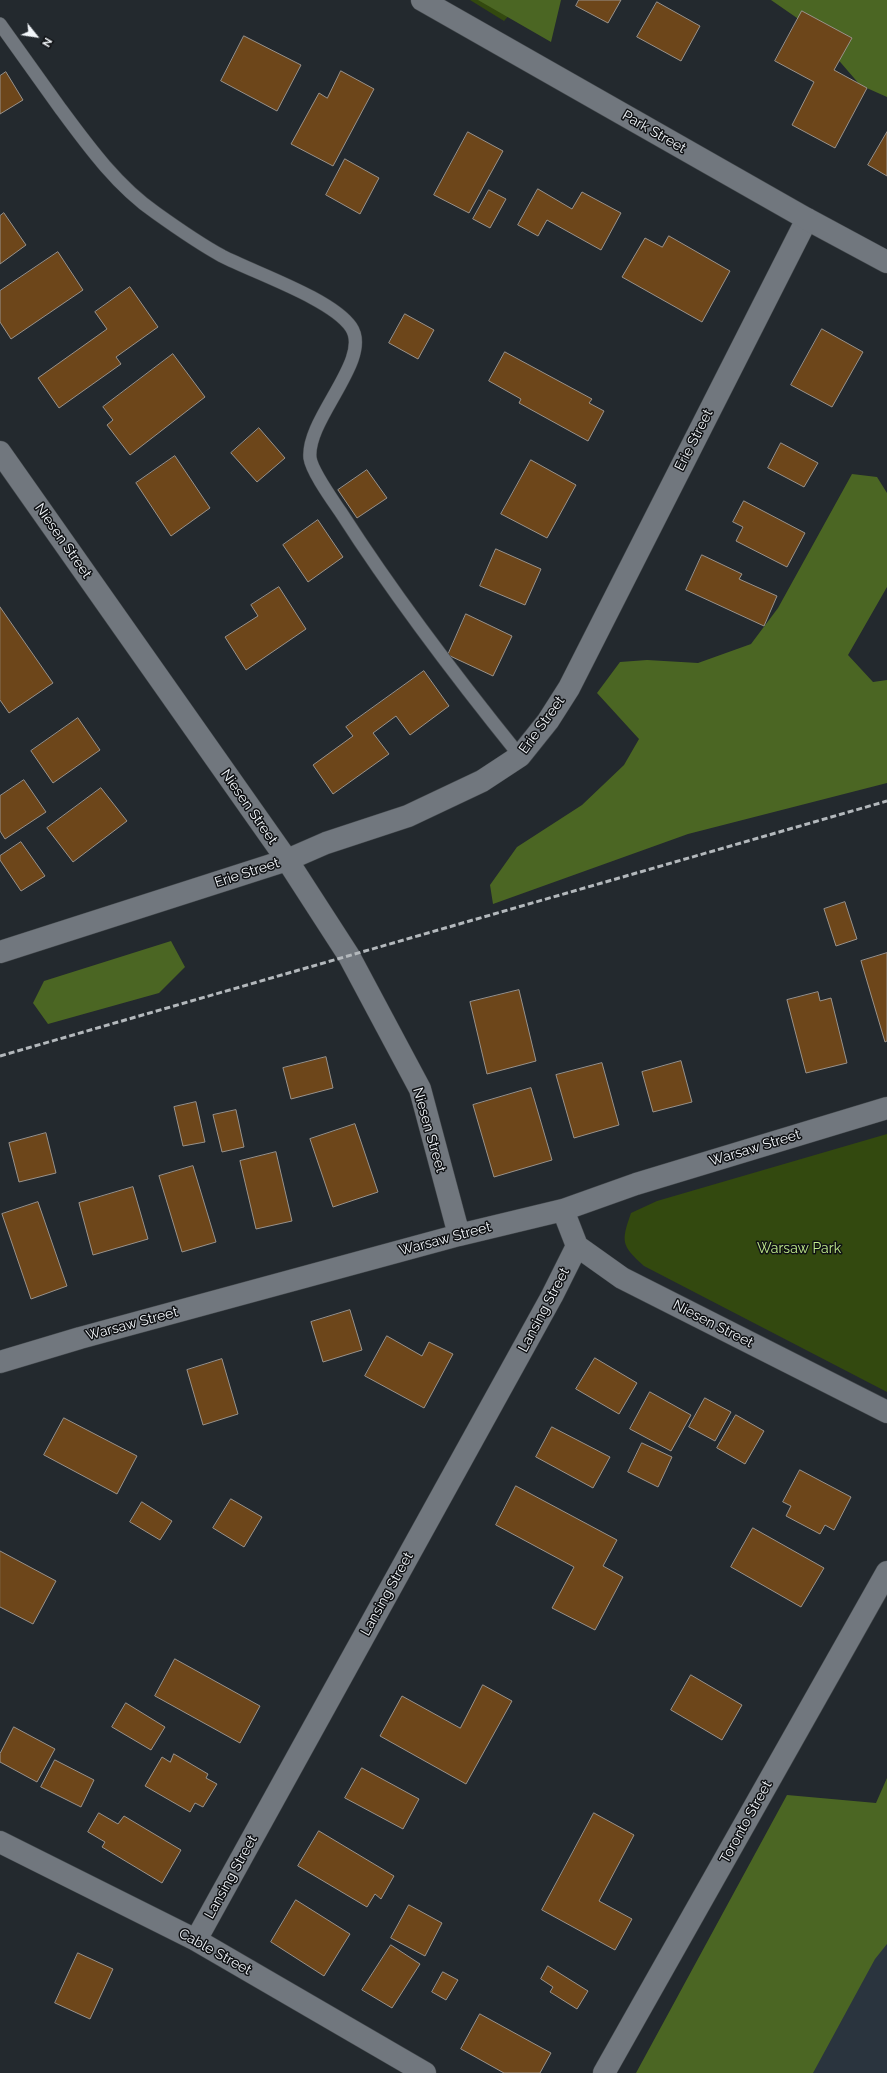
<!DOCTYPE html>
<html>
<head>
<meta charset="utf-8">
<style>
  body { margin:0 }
  #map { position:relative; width:887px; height:2073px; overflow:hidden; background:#23292e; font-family:Raleway,sans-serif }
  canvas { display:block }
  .north { position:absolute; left:16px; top:16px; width:40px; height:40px; -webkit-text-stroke:3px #0f1114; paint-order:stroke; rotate:120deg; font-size:11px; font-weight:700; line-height:16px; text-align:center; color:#f1f5f9 }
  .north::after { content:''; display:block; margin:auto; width:14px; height:18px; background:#f1f5f9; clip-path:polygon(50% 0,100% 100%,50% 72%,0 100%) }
</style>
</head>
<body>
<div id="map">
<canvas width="887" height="2073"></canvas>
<div class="north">N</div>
</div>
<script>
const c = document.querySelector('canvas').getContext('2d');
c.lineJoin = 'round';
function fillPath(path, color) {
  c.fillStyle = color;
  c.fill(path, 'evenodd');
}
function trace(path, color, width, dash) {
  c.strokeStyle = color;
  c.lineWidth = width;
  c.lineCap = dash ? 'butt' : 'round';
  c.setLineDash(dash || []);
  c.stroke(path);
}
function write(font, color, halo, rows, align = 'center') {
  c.font = font + ' Raleway,sans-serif';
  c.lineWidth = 3;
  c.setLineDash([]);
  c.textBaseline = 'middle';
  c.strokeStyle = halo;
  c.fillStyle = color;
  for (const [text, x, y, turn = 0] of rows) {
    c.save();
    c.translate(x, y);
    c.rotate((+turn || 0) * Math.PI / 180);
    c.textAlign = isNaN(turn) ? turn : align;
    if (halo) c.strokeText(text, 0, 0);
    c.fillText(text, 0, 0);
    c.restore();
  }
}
fillPath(new Path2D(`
  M887,1916V2073H793Z`), '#2a343e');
fillPath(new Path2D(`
  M470,0H523L504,21Z
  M887,1134V1392L644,1266C621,1245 621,1242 631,1213L657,1201Z`), '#33490f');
fillPath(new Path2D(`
  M478,0H561L551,42Z
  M771,0H887V97L860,85L810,27Z
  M852,474L877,477L887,493V587L848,655L873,682L887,680V783L688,834L493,904L490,885L517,847L582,805L624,765L639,739L597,693L620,662L647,660L698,663L751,644L778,608Z
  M171,941L185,967L159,993L48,1024L33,1003L44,981Z
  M887,1778V1944L875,1959L813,2073H636L787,1795L876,1803Z`), '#4b6623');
const building = new Path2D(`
  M579,0H621L608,23L576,6Z
  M657,2L700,26L681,61L637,37Z
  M802,11L852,38L834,70L867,88L835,148L792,125L814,82L775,61Z
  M244,36L301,65L277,111L221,81Z
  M341,71L374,89L333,166L291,144L319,93L327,98Z
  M6,72L23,100L0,114V76Z
  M468,132L503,151L469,213L434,195Z
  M887,132V176L868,165Z
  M345,159L379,178L360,214L326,195Z
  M538,189L572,209L582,192L621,213L601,250L547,220L538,236L518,225Z
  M489,190L506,199L490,228L473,219Z
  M4,213L26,245L0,264V216Z
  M669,236L730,271L702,322L622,277L645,238L662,247Z
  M58,252L83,290L11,339L0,322V291Z
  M130,287L158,327L116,357L121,364L59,408L38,378L107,329L95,312Z
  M405,314L434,330L418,359L389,343Z
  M822,329L863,352L832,407L791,385Z
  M505,352L592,399L589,403L604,411L588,441L519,403L521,399L489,381Z
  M173,354L205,397L130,455L107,425L113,420L103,407Z
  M259,428L285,458L257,482L231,453Z
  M781,443L818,463L804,487L768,468Z
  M175,456L210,508L171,536L136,483Z
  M531,460L576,485L547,538L501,514Z
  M367,470L387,498L357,518L338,490Z
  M744,501L805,533L787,567L736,541L743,527L733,522Z
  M318,520L343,557L308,582L283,545Z
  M496,549L541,569L525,605L480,586Z
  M702,555L742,574L739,579L777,596L764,626L686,590Z
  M279,587L306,629L246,670L225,637L258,616L251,605Z
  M0,607L53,683L9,713L0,700Z
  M466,614L512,636L493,676L448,655Z
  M424,671L449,706L410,735L396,716L373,733L389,754L333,794L313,765L353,736L346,727Z
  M78,718L100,750L53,783L31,751Z
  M24,780L46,812L5,839L0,831V796Z
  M101,788L127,821L73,862L47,828Z
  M21,842L45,876L21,891L0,860V856Z
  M845,902L857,939L836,946L824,909Z
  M887,953V1041L885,1042L861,961Z
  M519,990L536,1061L487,1074L470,1002Z
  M818,992L820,1001L831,998L847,1063L806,1073L787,1000Z
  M326,1057L333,1088L291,1099L283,1068Z
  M681,1061L692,1102L653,1112L642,1072Z
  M602,1063L619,1125L574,1138L556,1075Z
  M531,1088L552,1160L494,1177L473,1105Z
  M196,1102L205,1142L183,1146L174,1107Z
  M236,1110L244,1147L222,1152L213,1115Z
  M355,1124L378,1192L333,1207L310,1139Z
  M46,1133L56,1173L19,1182L9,1143Z
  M276,1152L292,1221L256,1229L240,1161Z
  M193,1166L216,1242L182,1252L159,1176Z
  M133,1187L148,1239L93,1255L79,1203Z
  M38,1202L67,1286L31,1299L2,1214Z
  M350,1310L362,1350L323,1362L311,1322Z
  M387,1336L422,1356L429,1342L453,1354L424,1408L365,1376Z
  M595,1358L637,1383L619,1414L576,1389Z
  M222,1359L238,1414L203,1425L187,1370Z
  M650,1392L691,1415L671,1451L630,1429Z
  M705,1398L731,1412L715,1441L689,1427Z
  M736,1415L764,1431L745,1464L717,1448Z
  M64,1418L137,1456L117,1494L44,1455Z
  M552,1427L610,1457L593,1488L536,1457Z
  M642,1443L672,1457L658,1487L628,1472Z
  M800,1470L851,1497L834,1530L825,1525L820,1534L786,1516L791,1506L783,1502Z
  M516,1486L617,1540L603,1566L623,1577L595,1630L552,1608L574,1567L496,1525Z
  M231,1499L262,1517L244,1547L213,1528Z
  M142,1502L172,1521L160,1540L130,1522Z
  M753,1528L824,1568L801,1607L731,1567Z
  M0,1551L56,1581L33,1624L0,1607Z
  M175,1659L260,1706L240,1743L155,1696Z
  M691,1675L742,1705L722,1740L671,1710Z
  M483,1685L512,1701L466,1784L380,1736L402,1696L460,1728Z
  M126,1703L165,1727L151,1750L112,1727Z
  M14,1727L55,1749L37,1782L0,1762V1754Z
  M174,1754L208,1774L206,1778L217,1784L203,1807L195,1803L190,1812L145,1786L162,1757L170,1762Z
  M55,1760L94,1780L81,1807L41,1787Z
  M362,1768L419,1799L403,1829L345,1798Z
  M99,1813L118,1824L124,1816L181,1850L162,1883L102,1847L105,1842L88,1832Z
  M594,1813L634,1835L599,1901L632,1919L615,1950L542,1910Z
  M319,1831L394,1876L381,1899L375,1894L367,1907L298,1866Z
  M296,1900L350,1934L324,1976L271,1942Z
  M409,1905L442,1923L425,1956L391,1938Z
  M391,1945L420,1964L392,2008L362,1990Z
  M78,1953L113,1969L90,2019L55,2003Z
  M548,1966L588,1991L577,2009L550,1992L553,1987L541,1979Z
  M443,1972L458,1980L446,2000L432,1992Z
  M480,2014L551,2053L540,2073H504L461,2049Z`);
fillPath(building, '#6d461a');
trace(building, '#99928b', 1);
const lane = new Path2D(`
  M0,24C20,52 40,80 60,108C88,146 117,186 156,213C177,228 200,244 222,256C255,273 332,299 351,327C373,359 306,419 310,458C312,472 334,502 342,514C396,598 457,678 520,756`);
const street = new Path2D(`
  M0,452L287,860L349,956L420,1089L459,1235
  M0,952L287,860L326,843L408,816L482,781L520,756L548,721L569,688L807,219
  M563,1210L577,1246L622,1278L887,1412
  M0,1362L80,1338L459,1235L563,1210L636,1184L887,1108
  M0,1842L196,1940L425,2073
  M196,1940L552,1296L577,1246
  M604,2073L887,1572`);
const secondary = new Path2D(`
  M422,0L807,219L887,262`);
trace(lane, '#43484c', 14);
trace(street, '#43484c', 23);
trace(secondary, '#43484c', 23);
trace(lane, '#71777e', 13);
trace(street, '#71777e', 22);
trace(secondary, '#71777e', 22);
trace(new Path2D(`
  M0,1056L887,801`), '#b3b8bc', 3, [6, 3]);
write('14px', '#f1f5f9', '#0f1114', [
  ["Park Street",654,132,30],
  ["Erie Street",694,440,-63],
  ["Niesen Street",63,541,55],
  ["Erie Street",542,725,-54],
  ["Niesen Street",249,807,55],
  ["Erie Street",247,873,-18],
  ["Niesen Street",429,1130,74],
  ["Warsaw Street",755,1148,-17],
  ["Warsaw Street",445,1239,-15],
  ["Lansing Street",544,1310,-62],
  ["Warsaw Street",132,1324,-15],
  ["Niesen Street",713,1324,27],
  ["Lansing Street",387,1594,-61],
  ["Toronto Street",746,1822,-61],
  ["Lansing Street",231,1877,-61],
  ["Cable Street",215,1952,29]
]);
write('14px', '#c0ea8c', '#0f1114', [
  ["Warsaw Park",799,1249]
]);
</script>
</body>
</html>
